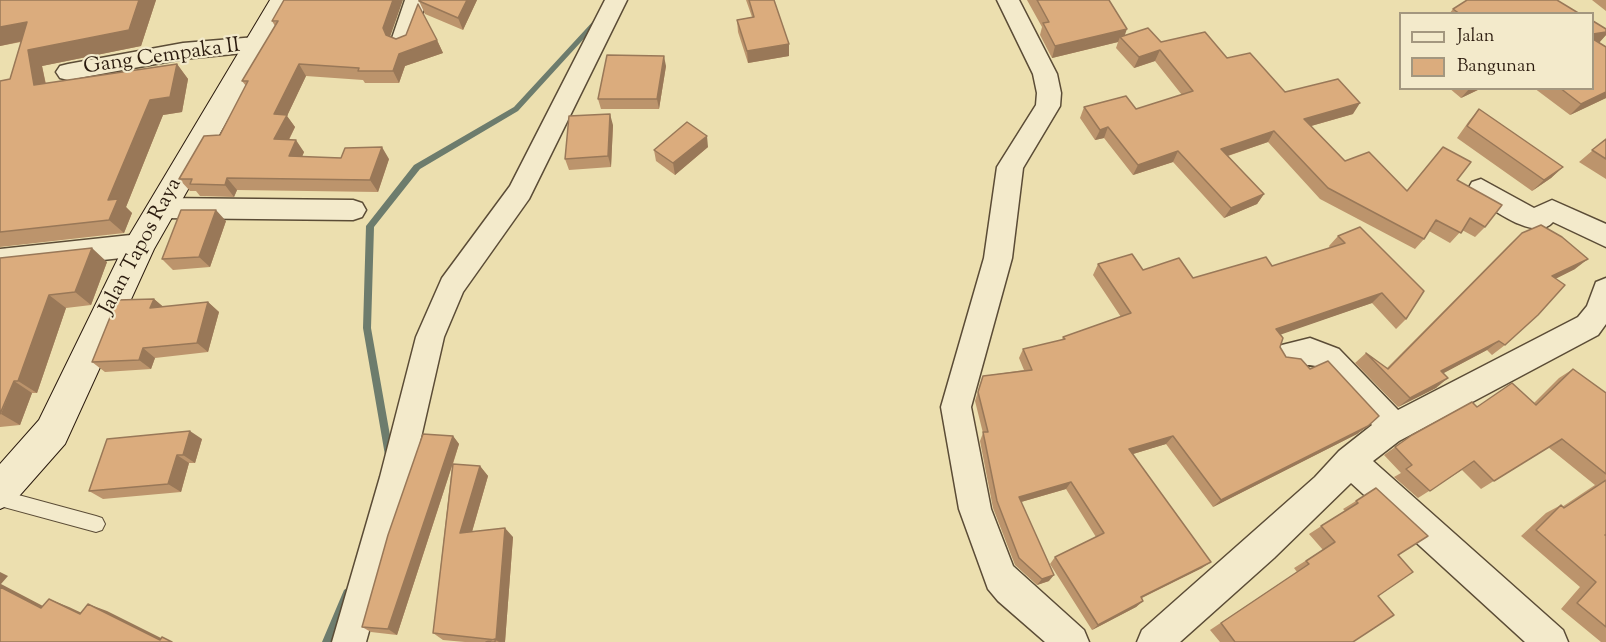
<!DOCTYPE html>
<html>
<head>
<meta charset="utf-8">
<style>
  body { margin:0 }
  #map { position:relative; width:1606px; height:642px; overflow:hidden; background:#ecdfaf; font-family:"Sorts Mill Goudy",serif }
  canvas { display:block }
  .legend { position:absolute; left:1399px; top:12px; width:195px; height:78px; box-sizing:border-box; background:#f3eacb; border:2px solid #a3977f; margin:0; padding:8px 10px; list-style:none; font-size:18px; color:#2b1b0e }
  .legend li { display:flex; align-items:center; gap:12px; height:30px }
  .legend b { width:30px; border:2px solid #a3977f }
</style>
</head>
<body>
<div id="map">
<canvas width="1606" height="642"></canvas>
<ul class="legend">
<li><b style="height:8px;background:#f3eacb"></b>Jalan</li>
<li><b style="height:16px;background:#dbac7d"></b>Bangunan</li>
</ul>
</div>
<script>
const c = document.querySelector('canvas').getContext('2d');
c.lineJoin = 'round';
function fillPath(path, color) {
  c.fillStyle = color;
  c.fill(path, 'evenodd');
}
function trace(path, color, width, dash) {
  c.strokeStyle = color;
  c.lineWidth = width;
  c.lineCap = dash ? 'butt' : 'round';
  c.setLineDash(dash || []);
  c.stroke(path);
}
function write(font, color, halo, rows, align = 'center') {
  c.font = font + ' "Sorts Mill Goudy",serif';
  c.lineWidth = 4.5;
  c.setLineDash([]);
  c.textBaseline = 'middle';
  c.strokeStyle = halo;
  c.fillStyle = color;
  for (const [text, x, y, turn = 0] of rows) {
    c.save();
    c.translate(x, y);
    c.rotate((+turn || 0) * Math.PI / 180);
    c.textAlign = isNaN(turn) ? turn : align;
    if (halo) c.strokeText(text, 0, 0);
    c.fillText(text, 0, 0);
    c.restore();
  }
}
fillPath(new Path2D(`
  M596,18H598L601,20L518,111L420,169L374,227L371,328L394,458L392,461L389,462L386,461L363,328L366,226L414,165L514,107Z
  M347,588L350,590L352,593L332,642H322L344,590Z`), '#6d7c6d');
const service = new Path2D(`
  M0,490L96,516L102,518L105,524L102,530L96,532L0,506Z`);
const minor = new Path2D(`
  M405,0H427L413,41L410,47L402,49L394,47L391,41Z
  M605,0H627L529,199L463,292L444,337L412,477L366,642H332L380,477L416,337L442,278L510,186Z
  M997,0H1019L1057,74L1061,93L1060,106L1023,168L1012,258L971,407L991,509L1013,566L1084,630L1089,642H1045L998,601L988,589L959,509L941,407L984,258L997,167L1036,105L1037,93L1033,74Z
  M256,37L264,39L267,45L264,51L183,59L68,80L60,78L56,72L60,66L68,64L183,43Z
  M1481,179L1534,208L1552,200L1606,224V247L1553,222C1535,243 1490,207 1472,196L1468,189L1472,182Z
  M161,198L353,200L362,203L366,210L362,217L353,220L161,218L152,215L148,208L152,201Z
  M140,234L150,237L153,245L150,253L140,256L0,271V249Z
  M1606,278V324L1598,335L1399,441L1373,461L1563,630L1568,642H1525L1351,483L1274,558L1180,642H1137L1142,630L1315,477L1339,451L1372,425L1319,367C1305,362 1292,369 1278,364L1273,355L1278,346L1310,338L1339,349L1398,410L1578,317L1587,306L1596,282Z`);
const secondary = new Path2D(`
  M270,0H296L154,249L65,444L13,503L0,509V464L39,420L129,236Z`);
trace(service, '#5b4c36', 2);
trace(minor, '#5b4c36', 3);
trace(secondary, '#2b1b0e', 2);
fillPath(service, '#f3eacb');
fillPath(minor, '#f3eacb');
fillPath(secondary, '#f3eacb');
fillPath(new Path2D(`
  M0,0H156L141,46L42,66L46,84L177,64L188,79L182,112L163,115L126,207L132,213L124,233L0,247V81L10,79L21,42L0,46Z
  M419,0H477L463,30L425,14L419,1Z
  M746,0H774L789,56L748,63L738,32L737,20L752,17Z
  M1027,0H1109L1125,36L1161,42L1227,58L1285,92L1353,114L1311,126L1345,161L1407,191L1443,147L1457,180L1485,227L1475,237L1462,230L1450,243L1429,231L1424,239L1415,249L1320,199L1268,142L1228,156L1264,194L1257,204L1224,218L1173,162L1133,175L1104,138L1095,140L1080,118L1084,107L1136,109L1182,95L1155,61L1134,68L1116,48L1118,42L1052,58L1040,35L1042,27Z
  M1592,0H1606V11Z
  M1453,9L1580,14H1449Z
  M272,21L390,37L396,39L437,40L443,53L405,66L399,83H365L363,80L306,76L287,116L295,127L289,140L304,152L302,157L389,159L378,192L237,190L234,197L200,196L196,191H190L179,179L220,135L246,86L242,81L275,26Z
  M1593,21L1606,29V35L1599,42L1606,47V98L1570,115L1534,88H1593Z
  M666,66L659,109H601L598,99Z
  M1449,88H1482L1461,98Z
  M1479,109L1563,167L1551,178L1532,191L1457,138L1469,121Z
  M613,125L611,167L569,170L565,159Z
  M1606,139V179L1579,162Z
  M708,147L675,175L656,161L654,150Z
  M226,221L210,267L173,270L162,259Z
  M1360,227L1406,319L1396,329L1372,303L1280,334V347L1286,357L1310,369L1379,416L1357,434L1213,507L1166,444L1133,454L1202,568L1142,598L1143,601L1136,607L1092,630L1050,564L1055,557L1096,537L1066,489L1021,502L1049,581L1037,585L1015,565L993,508L980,441L983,433L975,401L983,376L1024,370L1019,358L1023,349L1062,340L1063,337L1121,317L1093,275L1098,264L1193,278L1272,266L1330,248L1329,246L1338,236Z
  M1522,233L1575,269L1555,279L1505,345L1492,355L1487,350L1443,373L1436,388L1398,407L1355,363L1366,353L1387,368L1510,244Z
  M0,258L107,262L91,305L66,308L37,393H32L20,425L0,427V428Z
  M154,299L163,307L208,302L219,312L208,352L155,358L151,369L105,372L92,362Z
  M1573,369L1606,393V534L1605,535L1606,536V642H1601L1561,609L1580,587L1521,536L1546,513L1561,505L1562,507L1595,485L1548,447L1481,489L1462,470L1418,498L1394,477L1401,473L1384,455L1412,435L1477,407L1534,403L1559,378Z
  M453,436L459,444L453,464L480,466L488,476L472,532L513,537L505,642H465L443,640L433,633L452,466L397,635L371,632L362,627Z
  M202,439L195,463H189L181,492L103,499L89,491Z
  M1356,501L1398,555L1353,642H1220L1210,630L1297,572L1294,568L1323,550L1309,534L1345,511L1343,509Z`), '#bc946c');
fillPath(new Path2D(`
  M139,0H156L141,46L42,66L49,101L34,85L28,50Z
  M393,0H403L389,40L392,48L383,28Z
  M467,0H477L463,30L458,18Z
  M27,22L41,37L0,46V27Z
  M1127,29L1123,40L1120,37L1118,42L1052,58L1055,46Z
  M1606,32V35L1599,43L1593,44V34Z
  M437,40L443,53L405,66L399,83L393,71L399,54Z
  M789,44V56L748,63L747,51Z
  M1160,50L1155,61L1134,68L1139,57Z
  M664,56L666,66L659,109L657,99Z
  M177,64L188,79L182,112L163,115L126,207L132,213L124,233L109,220L108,200L150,100Z
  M299,64L306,76L287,116L295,127L283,151L274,139V114Z
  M1470,88H1482L1461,98Z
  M1606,92V98L1570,115L1581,104Z
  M1360,103L1353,114L1297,130L1304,119Z
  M610,114L613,125L611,167L608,156Z
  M1108,127L1104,138L1095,140L1100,130Z
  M1274,131L1268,142L1215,160L1221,149Z
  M707,136L708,147L675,175L673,163Z
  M296,140L304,152L297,168L289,156Z
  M382,147L389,159L378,192L370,180Z
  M1178,151L1173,162L1133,175L1138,165Z
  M1563,167L1551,178L1532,191L1544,180Z
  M227,178L237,190L234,197L225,185Z
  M1264,194L1257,204L1224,218L1231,208Z
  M216,210L226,221L210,267L199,257Z
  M92,248L107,262L91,305L75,292Z
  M1588,259L1575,269L1539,287L1552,276Z
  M1382,293L1372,303L1268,339L1276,329Z
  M49,295L66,308L37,393L18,381Z
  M154,299L166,309L150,308Z
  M208,302L219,312L208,352L197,343Z
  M1499,341L1487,350L1429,381L1441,371Z
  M143,348L155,358L151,369L139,360Z
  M1448,378L1436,388L1398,407L1410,398Z
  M14,381L32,393L20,425L1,414Z
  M1368,426L1357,434L1213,507L1221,500Z
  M190,431L202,439L195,463L183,455Z
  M453,436L459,444L397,635L388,629Z
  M1173,436L1166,444L1123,457L1129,449Z
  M177,455L189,463L181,492L168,484Z
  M480,466L488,476L469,542L460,533Z
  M1071,482L1066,489L1014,504L1019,497Z
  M505,528L513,537L505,642H499L496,640Z
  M1211,562L1202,568L1133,602L1141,597Z
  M0,572L8,576L1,584L62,616L41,608L0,587Z
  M1054,575L1049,581L1037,585L1042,579Z
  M49,599L69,607L99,621L80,614Z
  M1143,601L1136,607L1092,630L1098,625Z
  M88,604L107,611L169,642L160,640Z`), '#997858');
const building = new Path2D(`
  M0,0H139L129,30L28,50L34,85L177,64L170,97L150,100L108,200L118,199L109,220L0,232V81L10,79L27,22L0,27Z
  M284,0H393L383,28L386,35L396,39L406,35L418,4L437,40L399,54L393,71H358L359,68L299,64L274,114L287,115L274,139L296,140L289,156L341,158L345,148L382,147L370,180L227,178L225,185L190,184L192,179H179L204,136L220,135L248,81H242L278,21H272Z
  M419,0H467L458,18L419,1Z
  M749,0H774L789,44L747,51L737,20L754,17Z
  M1037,0H1109L1127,29L1055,46L1043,23L1049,22Z
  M1467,0H1557L1580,14H1460L1453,9Z
  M1593,21L1606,29V32L1593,34Z
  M1148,28L1161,42L1205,32L1227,58L1250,53L1285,92L1338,79L1360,103L1304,119L1345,161L1369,152L1407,191L1443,147L1471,162L1457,180L1502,205L1485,227L1470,218L1461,233L1436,220L1424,239L1328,188L1274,131L1221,149L1264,194L1231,208L1178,151L1138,165L1108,127L1100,130L1084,107L1126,96L1136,109L1193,91L1160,50L1139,57L1120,37Z
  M1593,39L1606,47V92L1581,104L1560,88H1593Z
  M607,55L664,56L657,99H598Z
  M1479,109L1563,167L1544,180L1467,126Z
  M610,114L608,156L565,159L569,116Z
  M687,122L707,136L673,163L654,150Z
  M1606,139V159L1592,150Z
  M181,210H216L199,257L162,259Z
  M1541,225L1562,237L1588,259L1552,276L1565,285L1538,315L1505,345L1499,341L1441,371L1448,378L1410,398L1366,353L1388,369L1522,233Z
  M1360,227L1424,291L1406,319L1382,293L1276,329L1283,338L1280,347L1286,357L1301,359L1310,369L1328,361L1379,416L1368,426L1221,500L1173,436L1129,449L1211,562L1141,597L1143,601L1098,625L1055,557L1104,533L1071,482L1019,497L1054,575L1042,579L1019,558L997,501L983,432H988L978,392L983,376L1032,370L1023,349L1065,339L1063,337L1131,313L1098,264L1132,254L1143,270L1179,258L1193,278L1266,257L1272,266L1345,243L1338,236Z
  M92,248L75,292L49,295L18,381H14L0,414V258Z
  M154,299L150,308L208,302L197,343L143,348L139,360L92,362L117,300Z
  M1573,369L1606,393V474L1562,439L1494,481L1474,461L1430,491L1406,469L1412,465L1395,447L1412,435L1472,402L1477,407L1512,383L1536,405Z
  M190,431L183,455H177L168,484L89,491L107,439Z
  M423,434L453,436L388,629L362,627L388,535Z
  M453,464L480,466L460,533L505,528L496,640L433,633Z
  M1606,480V534L1605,535L1606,536V627L1577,603L1596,582L1536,530L1561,505L1564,508Z
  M1376,488L1428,536L1398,555L1413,572L1378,596L1394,615L1353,642H1235L1221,623L1309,564L1306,561L1335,542L1321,526L1358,503L1356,501Z
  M0,587L41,608L49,599L80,614L88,604L160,640L162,637L172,642H0Z
  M495,639V642H486Z`);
fillPath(building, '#dbac7d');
trace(building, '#997858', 1.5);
write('21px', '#2b1b0e', '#f3eacb', [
  ["Gang Cempaka II",162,58,-8],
  ["Jalan Tapos Raya",142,247,-62]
]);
</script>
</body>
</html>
